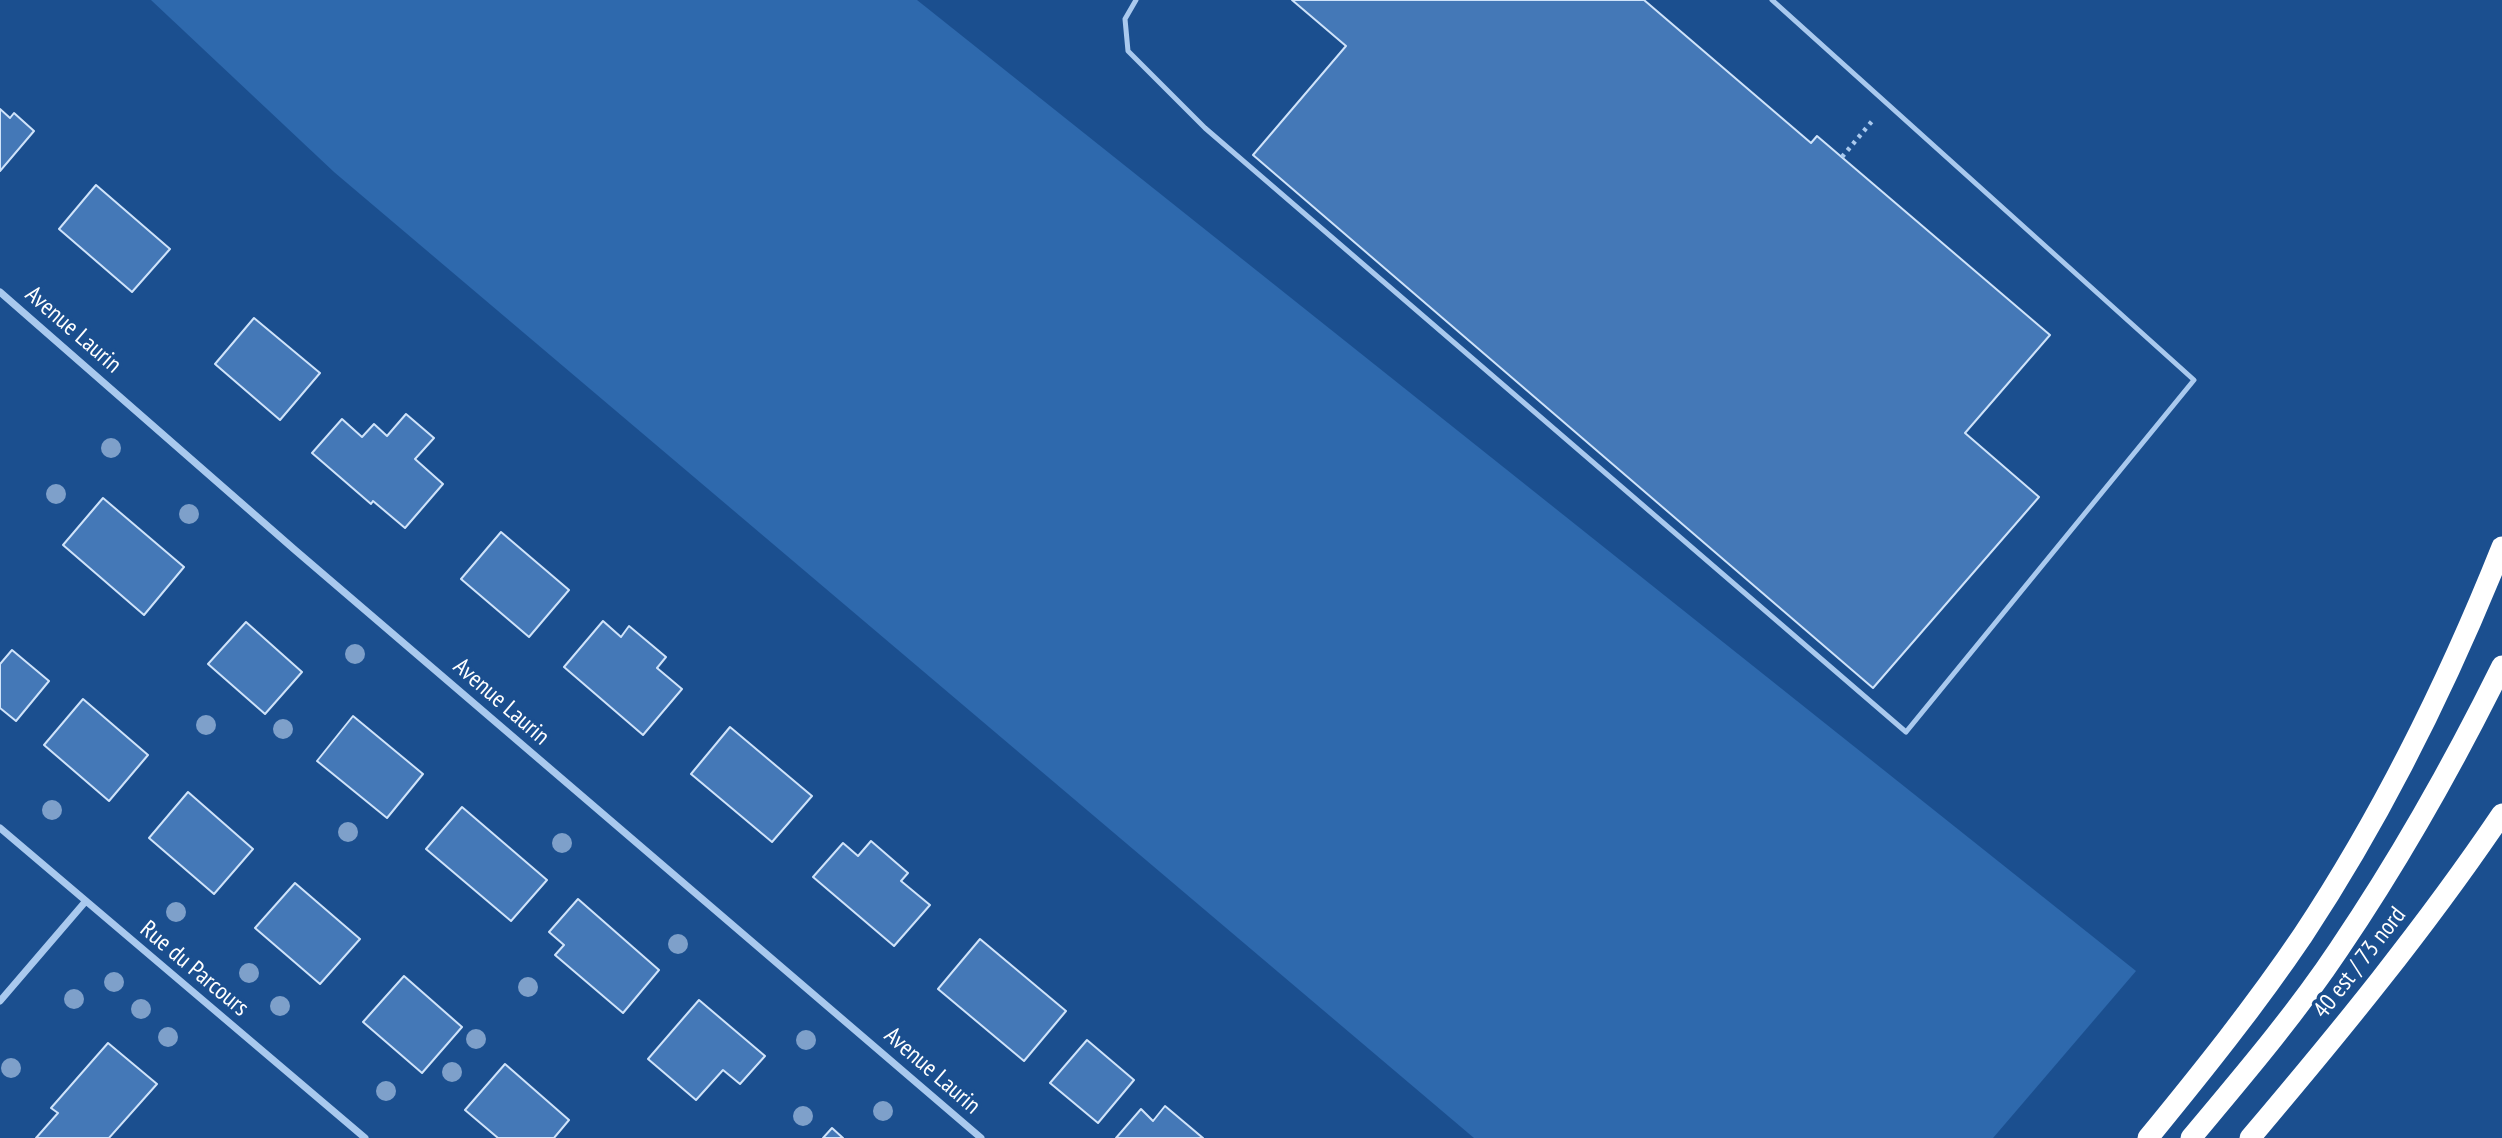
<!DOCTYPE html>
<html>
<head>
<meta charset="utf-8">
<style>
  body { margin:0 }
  canvas { display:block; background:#1b4f8f }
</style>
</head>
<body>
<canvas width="2502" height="1138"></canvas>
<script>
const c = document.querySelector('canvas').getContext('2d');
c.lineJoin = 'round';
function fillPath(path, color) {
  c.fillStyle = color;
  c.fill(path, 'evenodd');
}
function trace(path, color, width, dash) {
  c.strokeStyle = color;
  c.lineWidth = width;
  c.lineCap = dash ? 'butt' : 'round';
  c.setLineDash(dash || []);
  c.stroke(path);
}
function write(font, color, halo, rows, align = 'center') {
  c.font = font + ' "PT Sans Narrow",sans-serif';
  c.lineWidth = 7;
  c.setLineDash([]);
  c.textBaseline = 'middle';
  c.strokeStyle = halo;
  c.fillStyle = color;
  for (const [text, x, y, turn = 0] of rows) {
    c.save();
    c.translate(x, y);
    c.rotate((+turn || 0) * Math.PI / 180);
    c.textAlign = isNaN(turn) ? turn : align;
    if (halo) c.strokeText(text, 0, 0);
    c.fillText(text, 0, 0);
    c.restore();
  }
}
fillPath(new Path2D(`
  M151,0H917L2136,971L1993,1138H1474L334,172Z`), '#2e69ad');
const building = new Path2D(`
  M1292,0H1644L1811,143L1817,136L2050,335L1965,433L2039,497L1873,688L1253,155L1346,46Z
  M0,109L10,118L14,113L34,131L0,171Z
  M96,185L170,249L132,292L59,229Z
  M254,318L320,373L280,420L215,364Z
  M406,414L434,438L415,459L443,484L405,528L373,501L371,504L312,453L342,419L362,437L374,424L387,436Z
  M103,498L184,567L144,615L63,545Z
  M501,532L569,590L529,637L461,579Z
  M603,621L621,637L629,626L666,657L657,668L682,689L643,735L564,667Z
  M246,622L302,672L265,714L208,664Z
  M12,650L49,681L16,721L0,708V664Z
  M83,699L148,755L109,801L44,745Z
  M353,716L423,774L387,818L317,761Z
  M730,727L812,796L772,842L691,774Z
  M188,792L253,849L214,894L149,838Z
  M462,807L547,880L511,921L426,849Z
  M871,841L908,873L901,881L930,905L894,946L813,877L843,843L858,856Z
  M295,883L360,939L320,984L255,928Z
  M578,899L659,970L623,1013L555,955L564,945L549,932Z
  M980,939L1066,1011L1024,1061L938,989Z
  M404,976L462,1027L422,1073L363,1022Z
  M699,1000L765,1056L740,1084L723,1070L696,1100L648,1059Z
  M1087,1040L1134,1080L1098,1123L1050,1083Z
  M108,1043L157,1084L109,1138H36L58,1113L51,1108Z
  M505,1064L569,1120L554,1138H498L465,1110Z
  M1165,1106L1203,1138H1116L1141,1109L1153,1121Z
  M832,1128L843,1138H823Z`);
fillPath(building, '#4478b7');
trace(building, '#cfe3fa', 2);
trace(new Path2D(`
  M1842,157L1873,120`), '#a9c9ee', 4.5, [3.5, 5]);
trace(new Path2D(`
  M1136,0L1125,19L1128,51L1205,128L1906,732L2194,380L1772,0`), '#a9c9ee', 5);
trace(new Path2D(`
  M0,292L295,550L981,1138
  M0,828L365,1138
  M0,1001L85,902`), '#a9c9ee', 7);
trace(new Path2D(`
  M2148,1138C2202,1072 2255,1006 2303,935C2383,814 2448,682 2502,547
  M2191,1138C2242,1077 2295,1015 2339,949C2400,859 2454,763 2502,666
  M2250,1138C2339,1033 2425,928 2502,814`), '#fff', 21);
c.fillStyle = '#7ea0ca';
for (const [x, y] of [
  [111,448],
  [56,494],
  [189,514],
  [355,654],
  [206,725],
  [283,729],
  [52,810],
  [348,832],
  [562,843],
  [176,912],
  [678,944],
  [249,973],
  [114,982],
  [528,987],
  [74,999],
  [280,1006],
  [141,1009],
  [168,1037],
  [476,1039],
  [806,1040],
  [11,1068],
  [452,1072],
  [386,1091],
  [883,1111],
  [803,1116]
]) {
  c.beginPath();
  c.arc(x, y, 10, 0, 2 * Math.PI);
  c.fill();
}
write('24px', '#fff', '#1b4f8f', [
  ["Avenue Laurin",73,330,41],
  ["Avenue Laurin",501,702,41],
  ["40 est / 73 nord",2360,963,-52],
  ["Rue du Parcours",194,969,40],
  ["Avenue Laurin",932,1071,41]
]);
</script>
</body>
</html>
